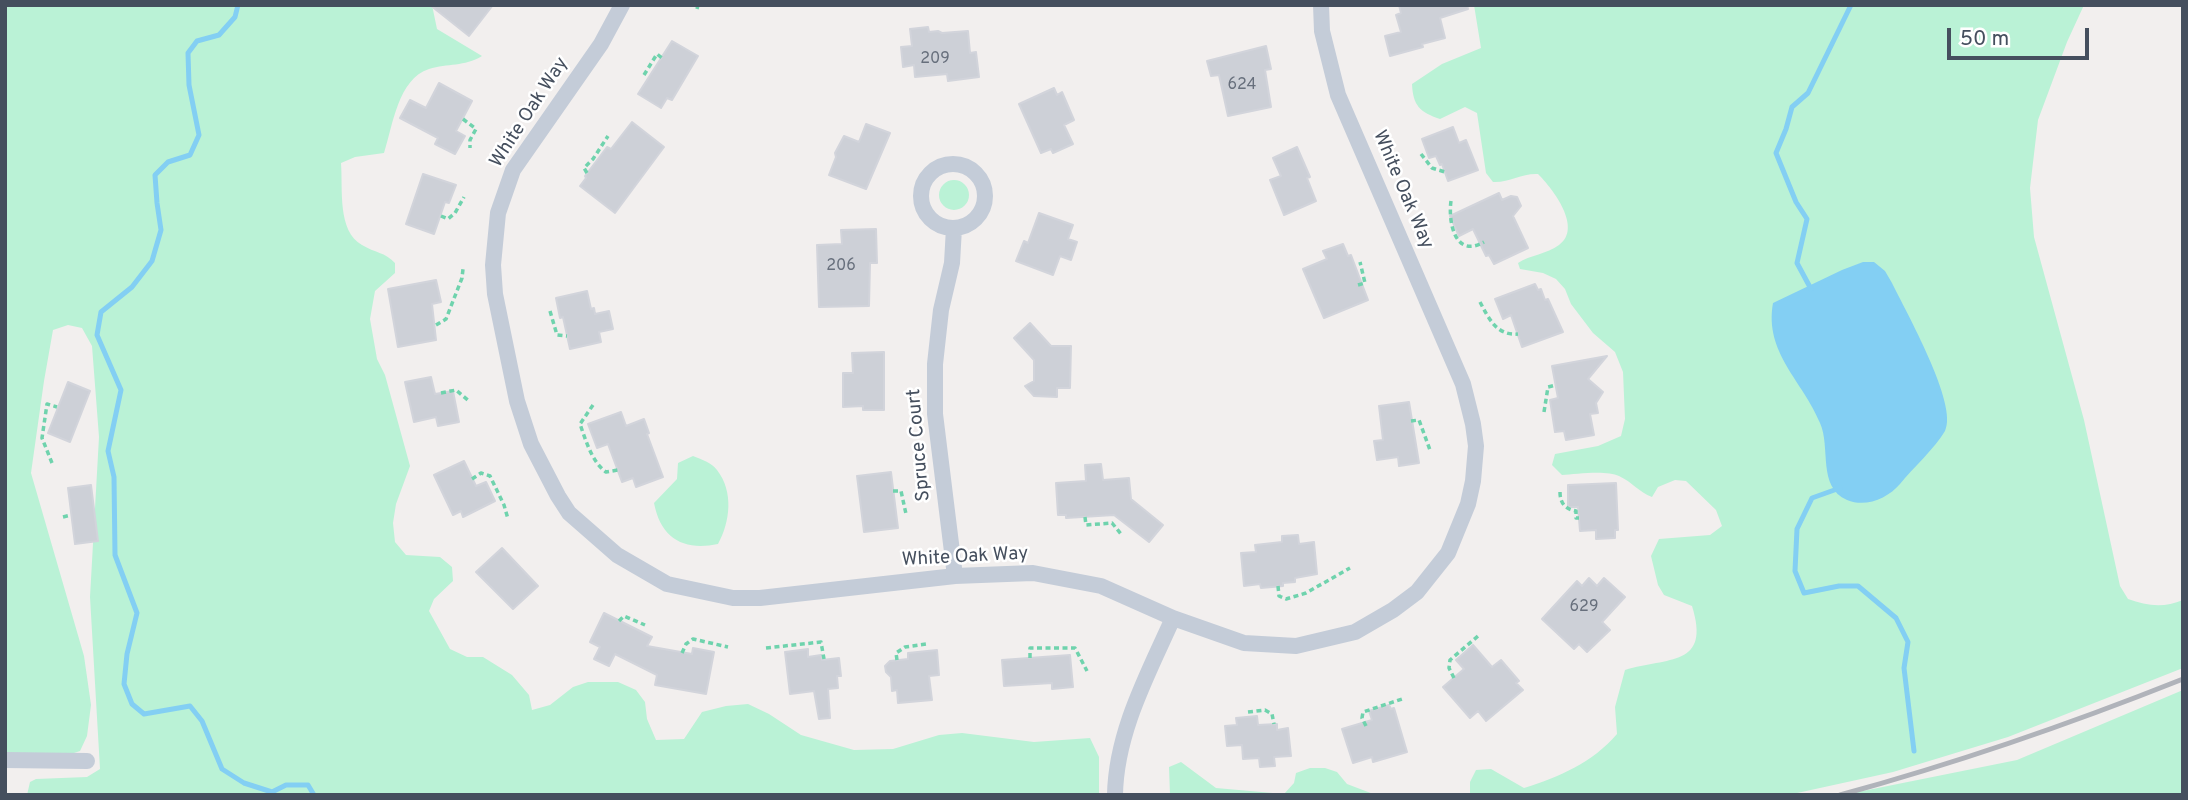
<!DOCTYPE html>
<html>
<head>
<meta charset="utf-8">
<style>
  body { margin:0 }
  #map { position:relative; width:2188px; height:800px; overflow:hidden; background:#f2efee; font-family:Overpass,sans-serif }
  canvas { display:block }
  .frame { position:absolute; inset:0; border:7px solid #454f5e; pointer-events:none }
  .scale { position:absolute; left:1947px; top:28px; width:142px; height:32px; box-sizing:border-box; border:4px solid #454f5e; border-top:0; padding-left:9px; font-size:21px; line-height:24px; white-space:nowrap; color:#454f5e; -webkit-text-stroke:5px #fff; paint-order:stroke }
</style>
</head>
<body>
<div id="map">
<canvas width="2188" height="800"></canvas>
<div class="frame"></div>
<div class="scale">50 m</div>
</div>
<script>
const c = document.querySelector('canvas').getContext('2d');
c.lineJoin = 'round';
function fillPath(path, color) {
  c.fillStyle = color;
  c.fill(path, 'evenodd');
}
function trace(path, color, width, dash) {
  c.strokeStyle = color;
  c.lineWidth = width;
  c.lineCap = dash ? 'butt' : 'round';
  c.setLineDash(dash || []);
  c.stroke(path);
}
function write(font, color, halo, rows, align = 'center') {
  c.font = font + ' Overpass,sans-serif';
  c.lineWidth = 5;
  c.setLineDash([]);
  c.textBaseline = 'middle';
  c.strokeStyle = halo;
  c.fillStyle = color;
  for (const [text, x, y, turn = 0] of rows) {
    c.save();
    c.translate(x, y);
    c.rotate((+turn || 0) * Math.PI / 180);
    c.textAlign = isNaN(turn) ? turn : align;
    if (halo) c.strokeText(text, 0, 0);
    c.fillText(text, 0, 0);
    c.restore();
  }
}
fillPath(new Path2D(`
  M5,5H432L437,29L482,56C464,67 448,63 429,69C398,79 393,125 384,153L355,157L341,163C343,189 337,231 362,245C375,253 385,252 395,263V273L375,291L370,319L377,359L385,375L410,466L396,504L393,523L395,542L406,555L440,557L452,567L453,581L434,599L429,611L450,649L467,657H483L512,675L529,695L532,710L550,705L573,687L588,682H618L636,690L645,702L647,719L656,740L684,739L702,712L726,706L748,704L769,714L801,735L854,750L893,749L939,735L962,733L1034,742L1090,738L1099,757V795H27L30,782L36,779L87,777L100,769L90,597L99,437L92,346L82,328L68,325L53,330L44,381L31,473L84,656L91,705L87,736L80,751L65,756L5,754Z
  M1474,5H2084L2067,42L2038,120L2030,188L2034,237L2084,420L2120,586L2128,599C2147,606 2164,608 2183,600V668L2008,737L1893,772L1788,795H1470V782L1476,770L1491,769L1524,788C1559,777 1592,763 1617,734L1615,707L1625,670C1668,657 1711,667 1692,606L1664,595L1658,585L1651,556L1659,539L1710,535L1722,526L1716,510L1686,481L1675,480L1658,487L1652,497C1639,492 1632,482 1619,476C1607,470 1576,474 1562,475L1552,465L1555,454L1598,446L1621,436L1625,419L1623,372L1615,352L1593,333L1571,304L1565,289L1556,279L1543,273L1520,269L1518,263C1530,255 1547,254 1559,245C1583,228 1553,189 1538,174C1522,173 1509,183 1493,182L1486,173L1477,113L1465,107L1440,119C1420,112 1413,106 1412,84L1442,64L1481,48Z
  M939 195a15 15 0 1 1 30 0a15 15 0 1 1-30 0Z
  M693,456C701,459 712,463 717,470C734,492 730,522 718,544C684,551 661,539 654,503L677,479L678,463Z
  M2183,690V795H1843L2017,760Z
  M1181,762L1216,788L1284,794L1294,783L1296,773L1310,768H1325L1337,772L1347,784L1376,795H1170L1169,767Z`), '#baf2d6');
fillPath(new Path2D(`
  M1863,262H1874L1885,271L1892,283C1905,310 1959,405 1945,431C1935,448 1913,468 1900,484C1888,498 1866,508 1847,500C1817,487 1831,447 1820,423C1803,381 1764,353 1773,303L1842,270Z`), '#83cff3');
trace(new Path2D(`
  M238,5L235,17L219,35L197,41L188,53L189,85L199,135L190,155L168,162L155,175L157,203L161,230L152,261L132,287L101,312L97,335L121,390L108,451L114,477L115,555L137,613L127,654L124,684L132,704L144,714L190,706L202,721L222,769L244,783L272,792L286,785H308L314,795
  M1811,289L1797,263L1807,219L1796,202L1776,153L1786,129L1792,107L1808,93L1851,5
  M1840,488L1812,498L1797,529L1795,571L1804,593L1839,586H1858L1896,618L1908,642L1904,668L1914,751`), '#83cff3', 5);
const building = new Path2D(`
  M430,5H493L469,36Z
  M1399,5H1467L1468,9L1440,18L1445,38L1422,44L1423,47L1390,56L1385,36L1401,32L1396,15L1401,13Z
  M928,27L929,32L938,31L942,33L968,31L970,53L976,52L979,77L948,81L947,74L915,77L914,65L903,67L901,47L912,46L910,29Z
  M672,41L698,56L672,100L667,98L661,108L638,94Z
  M1266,46L1271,69L1265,70L1271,107L1228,116L1219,75L1211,76L1207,61Z
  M439,83L472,101L456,131L465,136L455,154L435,144L438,138L400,118L410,100L426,108Z
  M1054,88L1057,95L1062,92L1074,120L1064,125L1073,144L1053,153L1051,149L1041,153L1019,104Z
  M632,122L664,147L615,213L580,186L586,178L585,176L607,147L611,149Z
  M866,124L890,133L866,189L829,175L836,157L835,153L844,136L859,142Z
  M1453,127L1459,143L1466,140L1478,170L1448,181L1442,164L1440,165L1436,156L1429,158L1422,139Z
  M1297,147L1310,177L1307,178L1316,201L1284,215L1270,180L1281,176L1273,158Z
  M423,174L456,185L449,203L445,202L434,234L406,224Z
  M1499,193L1502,200L1511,196L1517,197L1521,206L1513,216L1528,248L1494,264L1489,255L1486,256L1473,229L1459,236L1450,216Z
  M1039,213L1073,225L1068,239L1077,242L1071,260L1060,256L1053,275L1016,261L1024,241L1028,243Z
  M876,229L877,263H870L869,306L819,307L817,245L842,244L841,230Z
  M1343,244L1348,256L1351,255L1368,300L1324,318L1303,269L1327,259L1323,251Z
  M436,280L441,302L432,304L436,340L398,347L388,289Z
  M1535,284L1538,290L1541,289L1545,300L1548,299L1563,332L1522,347L1511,315L1503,319L1495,299Z
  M587,291L591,309L594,308L595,314L609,311L613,329L599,332L601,342L570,349L563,317L560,318L556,298Z
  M1030,323L1051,346H1071L1070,388H1057V397L1034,396L1025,386L1034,381V360L1014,338Z
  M884,352V410H863V406L843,407V373H853L852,353Z
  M1607,356L1588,379L1603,392L1596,403L1598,413L1590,414L1594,435L1566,440L1564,431L1555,432L1550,400L1558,398L1552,366Z
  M431,377L435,394L453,391L459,422L438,426L436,417L414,422L405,382Z
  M68,382L90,391L70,442L48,433Z
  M1409,402L1419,463L1399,466L1398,457L1377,460L1374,441L1383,440L1379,406Z
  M621,412L626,426L644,419L649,433L647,434L663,477L636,487L633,478L622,482L608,444L597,448L588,424Z
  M464,461L476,486L486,482L495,501L463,517L461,511L453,515L434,475Z
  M1101,464L1103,480L1129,478L1131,499L1163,525L1149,542L1114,515L1066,518V515H1058L1056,483L1086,481L1085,465Z
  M891,472L898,528L864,532L857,476Z
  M1616,483L1618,530H1615V538L1596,539V530L1580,531L1578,507H1568V485Z
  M91,485L98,541L75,544L68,488Z
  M1298,535L1299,544L1314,542L1317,574L1295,578V582L1283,583V586L1261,588L1260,584L1244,586L1241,553L1256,552L1255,545L1282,542V536Z
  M502,548L538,586L513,609L476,572Z
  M1589,578L1597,586L1604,578L1625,597L1602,622L1610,630L1587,652L1579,644L1574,649L1542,619L1577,581L1582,586Z
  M604,613L652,637L647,646L692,654L693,648L714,652L706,694L655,685L657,675L615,654L609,666L594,659L600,647L590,642Z
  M1473,645L1492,667L1501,660L1519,681L1516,683L1523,690L1486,721L1478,711L1470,718L1443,687L1464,669L1456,660Z
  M808,649V657L821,655L822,660L839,658L841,676H837L838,688L828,689L830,718L819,719L814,691L790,694L785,652Z
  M937,650L939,675L929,676L932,700L898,703L897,690L892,691L891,677L886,672L885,666L890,661L908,659V653Z
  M1070,655L1073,687L1052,689V683L1004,686L1002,660Z
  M1389,705L1391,709L1394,708L1407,752L1373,762L1372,757L1353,763L1342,729L1372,720L1369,711Z
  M1257,716L1258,725L1277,724V730L1288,728L1291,756L1274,757L1275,766L1260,767L1259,758L1243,759L1242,745L1227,746L1225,726L1237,725L1236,718Z`);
fillPath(building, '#cdd0d7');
trace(building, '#d2d4db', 2);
trace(new Path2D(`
  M697,9L698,5
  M644,75L657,54L662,58
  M463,119L476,129L470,140V148
  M1421,154L1432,168L1445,172
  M587,173L584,168L593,159L608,136
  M1451,201C1448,222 1455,259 1484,242
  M441,216L448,219L455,213L464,197
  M1358,285L1365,283L1360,262
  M1480,302C1489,319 1497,336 1518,334
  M550,311L557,335L567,336
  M436,325L446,319L462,278L463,269
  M441,393L456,390L469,401
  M593,405L580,424C586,441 592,462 606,472L618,470
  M1544,412L1548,387L1556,385
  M1411,421L1419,420L1430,450
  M52,463L42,438L47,404L57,407
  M472,479L481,473L490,476L504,505L508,519
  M893,491H901L906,514
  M1560,492C1560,503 1565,509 1576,511V518H1579
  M63,517L71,515
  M1085,517L1086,525L1112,523L1121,534
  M1278,586L1279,596L1286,599L1306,593L1350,568
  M619,621L624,616L645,625
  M766,648L821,642L824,659
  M682,653L686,644L693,639L728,647
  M1030,658V648H1075L1087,671
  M897,660L896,653L905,647L926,644
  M1454,678L1449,668L1450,660L1478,636
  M1248,712L1265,710L1272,714L1274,724
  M1366,726L1362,718L1363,712L1405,698`), '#6fd3ad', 3.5, [5, 3.5]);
trace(new Path2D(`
  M622,5L601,44L513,170L498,213L493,265L495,294L517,401L531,444L558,496L569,513L617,555L667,584L733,598H760L955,576L1033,573L1101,586L1173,618L1244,643L1296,646L1355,632L1393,610L1417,592L1448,553L1468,504L1473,481L1476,446L1473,424L1463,384L1338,95L1322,31L1321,5
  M921 196a32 32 0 1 1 64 0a32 32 0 1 1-64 0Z
  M954,228L952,263L941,310L935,364V414L955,576
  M5,760L87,761
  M1115,795C1116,732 1148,674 1173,618`), '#c4ccd8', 16);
trace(new Path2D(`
  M1840,795C1957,763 2070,724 2183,679`), '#b0b3ba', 5);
write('16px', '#676f7c', null, [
  ["209",935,60],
  ["624",1242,86],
  ["206",841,267],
  ["629",1584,608]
]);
write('19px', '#454f5e', '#fff', [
  ["White Oak Way",530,113,-57],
  ["White Oak Way",1402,190,67],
  ["Spruce Court",920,445,-95],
  ["White Oak Way",965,558,-3]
]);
</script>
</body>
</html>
